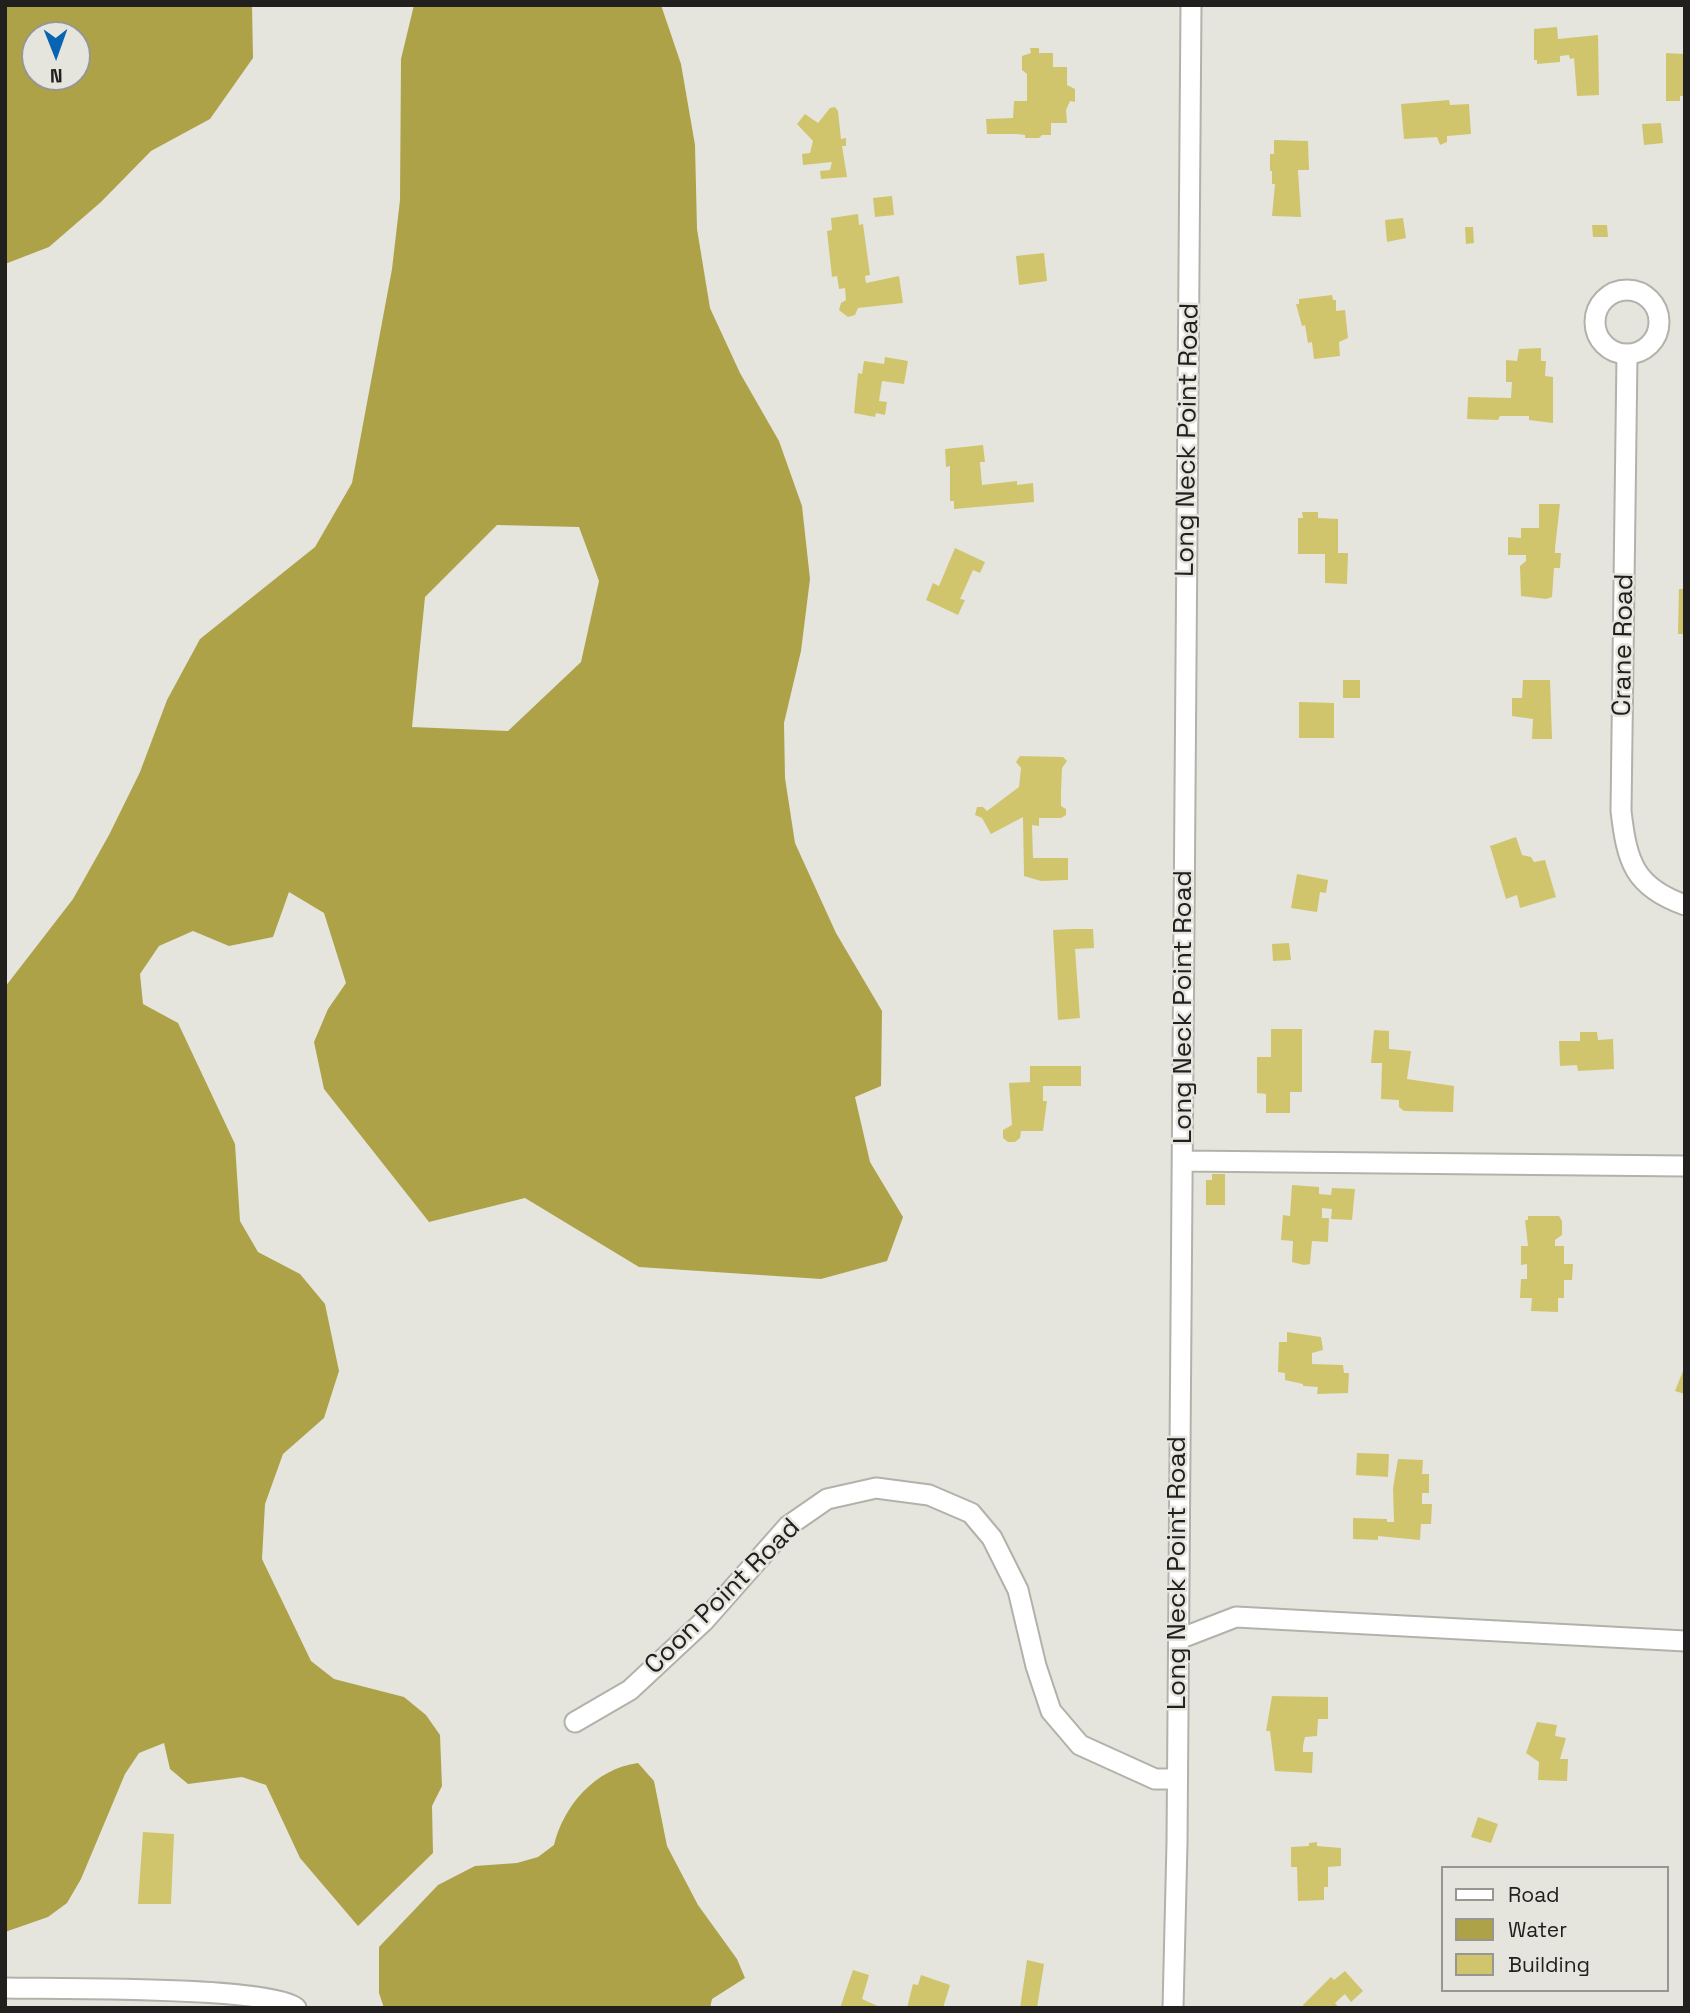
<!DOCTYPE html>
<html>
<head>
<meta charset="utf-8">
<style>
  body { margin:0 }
  #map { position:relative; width:1690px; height:2013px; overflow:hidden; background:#e5e5de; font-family:"Space Grotesk",sans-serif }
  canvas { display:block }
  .frame { position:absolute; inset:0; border:7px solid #21201e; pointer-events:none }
  .legend { position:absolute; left:1441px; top:1866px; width:228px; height:126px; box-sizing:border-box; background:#e5e5de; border:2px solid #979691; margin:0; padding:9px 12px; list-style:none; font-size:21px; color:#21201e }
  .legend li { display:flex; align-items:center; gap:14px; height:35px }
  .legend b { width:35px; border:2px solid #979691 }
  .north { position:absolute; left:21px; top:21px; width:70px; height:70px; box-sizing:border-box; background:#e5e5de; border:2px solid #979691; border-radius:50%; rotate:179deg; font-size:19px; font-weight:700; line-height:28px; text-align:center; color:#21201e }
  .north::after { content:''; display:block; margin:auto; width:24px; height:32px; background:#0863b1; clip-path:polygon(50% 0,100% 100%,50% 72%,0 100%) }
</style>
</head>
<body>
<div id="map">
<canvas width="1690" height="2013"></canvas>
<div class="frame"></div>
<ul class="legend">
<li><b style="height:9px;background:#fff"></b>Road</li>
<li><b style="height:19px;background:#aea249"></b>Water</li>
<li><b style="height:19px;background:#d0c56c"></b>Building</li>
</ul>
<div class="north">N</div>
</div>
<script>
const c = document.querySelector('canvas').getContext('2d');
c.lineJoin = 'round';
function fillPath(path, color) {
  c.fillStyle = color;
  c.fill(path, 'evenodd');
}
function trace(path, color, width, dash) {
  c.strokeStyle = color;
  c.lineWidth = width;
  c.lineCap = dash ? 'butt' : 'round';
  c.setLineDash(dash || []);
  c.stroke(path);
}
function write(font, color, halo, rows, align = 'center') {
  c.font = font + ' "Space Grotesk",sans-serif';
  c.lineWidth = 5;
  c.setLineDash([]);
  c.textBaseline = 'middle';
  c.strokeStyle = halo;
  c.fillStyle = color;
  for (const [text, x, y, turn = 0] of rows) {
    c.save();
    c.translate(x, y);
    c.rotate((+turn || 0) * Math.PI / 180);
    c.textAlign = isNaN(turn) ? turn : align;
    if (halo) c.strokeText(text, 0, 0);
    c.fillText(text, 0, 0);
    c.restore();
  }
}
fillPath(new Path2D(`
  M5,5H252L253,58L210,119L151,151L101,202L49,247L5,264ZM35,35H77V77H35Z
  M414,5H661L681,64L695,145L697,229L710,308L740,373L779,441L802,506L810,579L801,651L784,723L785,778L795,843L836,933L882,1011L881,1086L855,1097L870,1162L903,1217L887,1261L821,1279L639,1267L525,1198L429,1222L324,1089L314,1042L328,1009L346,983L324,913L289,892L273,937L229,946L193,931L159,946L140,974L143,1004L178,1023L235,1144L240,1221L258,1252L300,1274L325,1304L339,1371L324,1418L283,1454L265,1504L262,1559L311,1661L334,1679L404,1697L426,1715L440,1735L442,1786L432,1806L433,1853L358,1926L300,1858L266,1785L242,1777L188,1784L170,1769L164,1743L139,1753L125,1774L81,1879L67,1903L48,1917L5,1932V987L73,899L109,835L140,772L167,700L200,639L315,547L352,483L392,269L400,200L401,59ZM497,525L579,527L599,581L581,662L508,731L412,727L425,597Z
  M638,1763L654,1781L667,1846L698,1905L737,1959L745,1978L712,1999L710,2008H384L379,1993V1947L438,1885L475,1866L517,1863L538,1857L554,1845C564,1805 595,1769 638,1763Z`), '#aea249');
fillPath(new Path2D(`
  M1557,27L1558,39L1598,35L1599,95L1577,96L1574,58L1570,59L1569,55L1560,56V62L1537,64V60H1534V29Z
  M1030,48H1039V53H1053V67H1067V85L1075,89V102L1070,101L1066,110L1067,123H1051V135H1042L1039,138H1025V135L1017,134H987L986,119L1013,118L1014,101H1027V74L1022,70V56L1031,53Z
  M1666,53L1685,54V96H1680V101H1666Z
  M1449,100L1450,105L1469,104L1471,134L1447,136V142L1440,145L1437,137L1404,139L1401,104Z
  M835,107L838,111L841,139L846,138V146H842L847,177L821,179L820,171L830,170L832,162L803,165L802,154L810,153L813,141L797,124L805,114L818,123L830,108Z
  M1661,123L1663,143L1644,145L1642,124Z
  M1274,140L1308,141L1309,170H1298L1301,217L1272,216L1275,184H1272V171H1270V154H1274Z
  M892,196L894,215L875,217L873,198Z
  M858,214L859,225L863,224L870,275L865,276L866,283L899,276L903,303L858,308L855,315L848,317L839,310L841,303L846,300L845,288L839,289L837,276L832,277L827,231L832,230L831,218Z
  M1403,218L1406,238L1387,242L1385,220Z
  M1592,225H1607L1608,237H1593Z
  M1465,227H1473L1474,243L1466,244Z
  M1044,253L1047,281L1019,285L1016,256Z
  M1332,295L1333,300H1336V311L1345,310L1348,338L1339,342L1340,356L1314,359L1312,342L1308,343L1305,325L1302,326L1296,304H1299V299Z
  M1541,348V361H1546L1545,376L1553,377V423L1529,420V416H1500L1498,420L1467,419L1468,397L1511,398L1512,382H1506V360L1517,361L1519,349Z
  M885,357L908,361L904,384L882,381L879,401L887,402L885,415L876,413L875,417L854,413L858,373L862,374L864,361L884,364Z
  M983,445L985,462H980L982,485L1017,481V485L1033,483L1034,502L954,509V501H950V466L946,467L945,449Z
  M1539,504H1560L1555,548V553H1561L1560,568H1554L1552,597L1546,599L1521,596L1520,566L1526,561V555H1508V537L1521,538V528H1539Z
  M1302,512H1318V518L1338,519V553H1348L1347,584L1325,583V554H1298V518H1303Z
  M955,548L985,562L980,573L973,570L960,599L965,600L958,615L926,600L933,583L939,586Z
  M1679,589H1685V634H1678Z
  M1343,680H1360V698H1343Z
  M1523,680H1550L1552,739H1532L1533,719L1512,716V698H1522Z
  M1299,702L1334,703V738H1299Z
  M1020,756L1063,757L1067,761L1062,768L1061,792V806L1066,809V815L1061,818H1039V826L1032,825L1033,858H1068V880L1041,881L1024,876L1023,817L991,834L982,818L975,815L977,807H983L987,811L1019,787L1021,768L1016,762Z
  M1516,837L1522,855L1531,857L1534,862L1545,860L1556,897L1520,908L1517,895L1506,899L1490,846Z
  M1297,874L1328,880L1326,893L1320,892L1317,912L1291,908Z
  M1073,929H1093L1094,948L1075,949L1080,1018L1058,1020L1053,930Z
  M1289,943L1291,960L1273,961L1272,944Z
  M1271,1029H1302V1092H1290V1113H1266V1094L1257,1093V1057H1271Z
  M1374,1030L1389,1031V1049L1411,1051L1407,1079L1454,1086L1453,1112L1404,1111L1399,1107V1100L1381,1099L1382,1063H1371Z
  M1580,1032H1597L1598,1040L1613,1039L1614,1069L1578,1071L1577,1065L1560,1066L1559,1041H1580Z
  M1030,1066H1081V1086H1043V1101H1047L1043,1131H1021L1020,1138L1015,1142H1008L1003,1138V1130L1012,1125L1009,1083L1030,1082Z
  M1212,1174H1225V1205H1206V1180H1212Z
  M1292,1185L1319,1187V1194L1331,1195L1332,1188L1355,1189L1352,1220L1331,1219L1332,1209L1322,1208V1218H1329L1328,1242L1312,1241L1310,1264L1304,1265L1292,1262L1293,1241L1281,1240L1283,1215L1290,1216Z
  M1528,1216H1559L1562,1221V1235L1555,1240V1246H1564V1264H1573L1572,1280H1564V1298H1558V1312L1531,1311L1532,1298H1520L1521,1279H1527V1264L1521,1265V1246H1528L1525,1220H1528Z
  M1287,1332L1321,1337L1323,1350L1312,1353V1364L1343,1365L1344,1373H1349L1348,1393L1317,1394L1318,1387L1303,1386V1384L1285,1380V1373L1278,1372L1279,1342H1287Z
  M1685,1366V1394L1675,1391Z
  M1357,1453L1389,1454L1388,1477L1356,1475Z
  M1398,1459L1423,1460L1422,1474H1429V1493H1422V1504H1432L1431,1524H1421L1420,1540L1378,1536V1540L1353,1539V1518L1387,1519V1522H1394L1393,1488Z
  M1272,1696L1328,1697V1719H1318L1317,1736L1305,1737L1303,1746V1752H1313L1312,1773L1275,1771L1270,1731H1266Z
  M1537,1722L1557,1725L1555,1736L1566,1738L1560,1759H1568L1567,1781L1538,1780L1539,1762L1526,1753Z
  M1478,1817L1498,1824L1491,1843L1471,1837Z
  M143,1832L174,1834L171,1904H138Z
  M1317,1842V1846L1341,1848V1866L1328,1867V1887H1324V1900L1298,1901L1297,1867H1291V1847L1309,1846V1843Z
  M1027,1960L1044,1964L1037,2008H1020Z
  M853,1970L869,1975L862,1999L882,2008H840Z
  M1345,1971L1363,1991L1351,2002L1345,1994L1335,2003L1339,2008H1305L1303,2005L1331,1977L1334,1980Z
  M921,1975L950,1985L943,2008H907L913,1984L918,1985Z`), '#d0c56c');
const minor = new Path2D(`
  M1595 322a32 32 0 1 1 64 0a32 32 0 1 1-64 0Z
  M1627,355L1621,811C1627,862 1634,887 1685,905
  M1183,1161L1685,1166
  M1179,1639L1236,1617L1685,1641
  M575,1722L630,1690L705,1620L788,1526L827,1499L876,1488L929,1495L971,1513L992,1538L1018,1590L1036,1666L1051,1711L1080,1745L1155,1779H1177
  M5,1988C52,1989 271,1986 296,2008
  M1173,2008L1177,1843L1191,5`);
trace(minor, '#b2b2ab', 23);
trace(minor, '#fff', 19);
write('26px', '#21201e', '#e5e5de', [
  ["Long Neck Point Road",1188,440,-89],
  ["Crane Road",1624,645,-89],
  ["Long Neck Point Road",1184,1007,-90],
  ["Long Neck Point Road",1178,1573,-90],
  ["Coon Point Road",723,1597,-45]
]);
</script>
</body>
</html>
